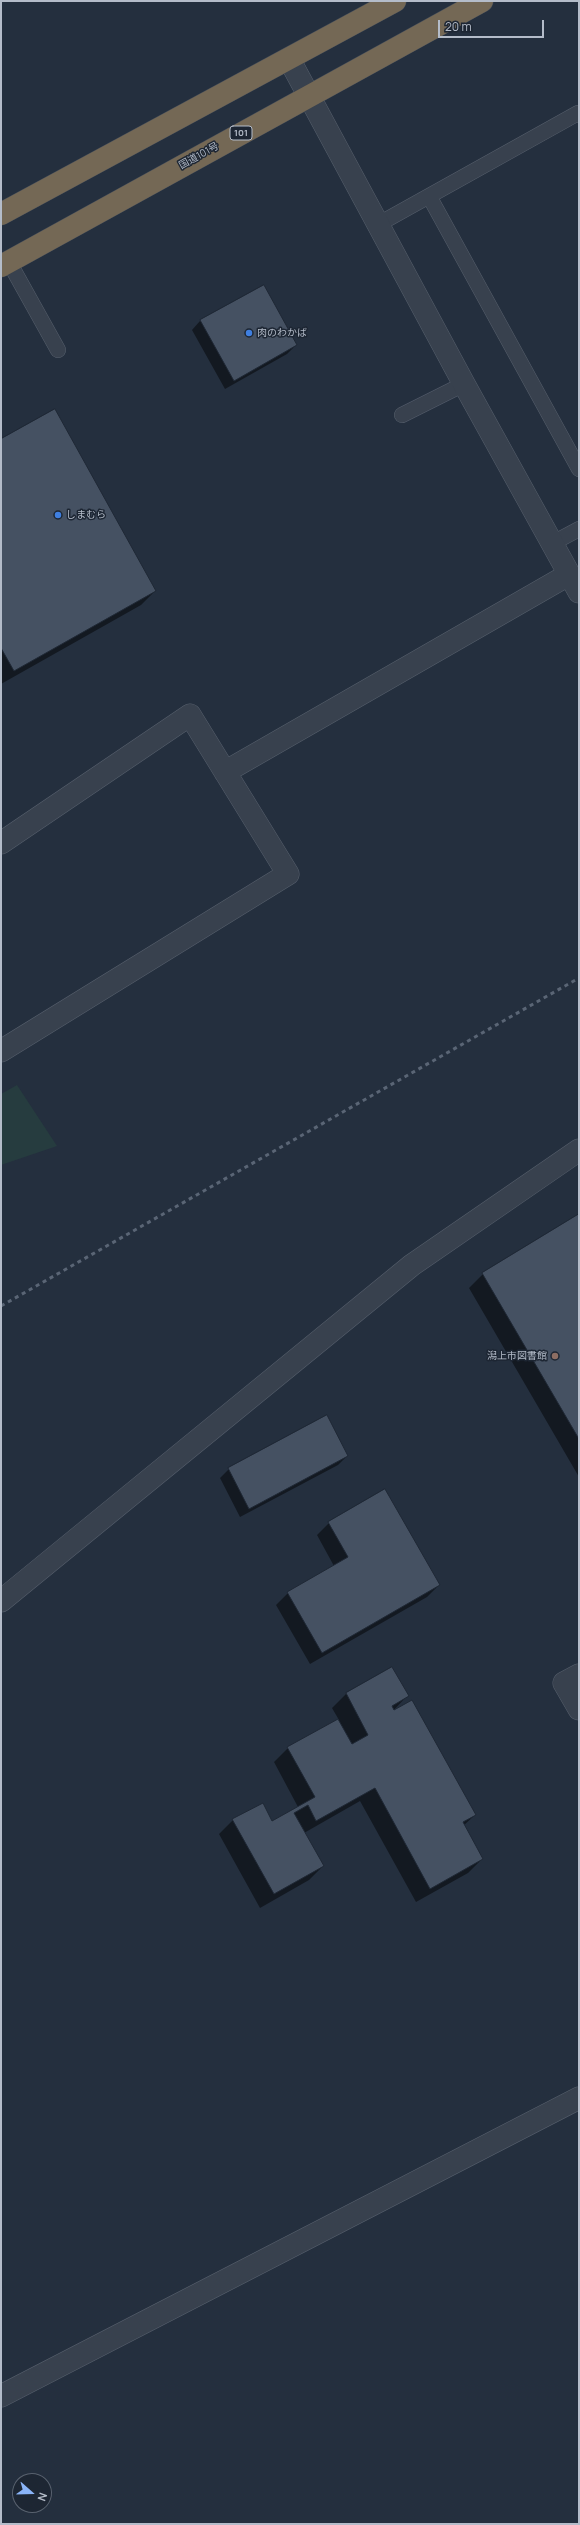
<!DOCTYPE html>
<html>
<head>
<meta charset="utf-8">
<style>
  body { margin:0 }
  #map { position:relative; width:580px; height:2525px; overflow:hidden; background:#242f3e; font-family:Manrope,sans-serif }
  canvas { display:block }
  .frame { position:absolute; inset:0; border:2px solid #b4bcc9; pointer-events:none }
  .north { position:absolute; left:12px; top:2473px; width:40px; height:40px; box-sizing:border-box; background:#1d2633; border:1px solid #59626f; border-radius:50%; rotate:110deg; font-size:11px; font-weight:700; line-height:16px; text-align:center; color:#b4bcc9 }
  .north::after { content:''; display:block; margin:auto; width:14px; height:18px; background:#8ab4f8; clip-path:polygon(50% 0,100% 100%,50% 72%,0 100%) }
  .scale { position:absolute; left:438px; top:20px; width:106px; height:18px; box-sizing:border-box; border:2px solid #b4bcc9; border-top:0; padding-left:5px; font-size:12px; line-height:14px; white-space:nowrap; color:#b4bcc9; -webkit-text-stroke:3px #1d2633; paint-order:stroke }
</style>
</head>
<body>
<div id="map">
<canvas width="580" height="2525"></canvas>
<div class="frame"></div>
<div class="north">N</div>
<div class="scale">20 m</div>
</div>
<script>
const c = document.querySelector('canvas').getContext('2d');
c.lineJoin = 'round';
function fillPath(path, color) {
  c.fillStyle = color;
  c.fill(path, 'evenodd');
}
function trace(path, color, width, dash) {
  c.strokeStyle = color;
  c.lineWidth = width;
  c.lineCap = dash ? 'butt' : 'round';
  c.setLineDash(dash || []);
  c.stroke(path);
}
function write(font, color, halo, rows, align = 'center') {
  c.font = font + ' Manrope,"Noto Sans JP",sans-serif';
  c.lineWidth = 3;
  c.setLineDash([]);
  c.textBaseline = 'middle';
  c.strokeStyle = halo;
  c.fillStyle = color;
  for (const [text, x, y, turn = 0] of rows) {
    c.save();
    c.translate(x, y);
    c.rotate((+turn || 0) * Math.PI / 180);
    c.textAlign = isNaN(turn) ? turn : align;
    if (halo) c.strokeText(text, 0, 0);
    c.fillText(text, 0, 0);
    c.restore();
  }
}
fillPath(new Path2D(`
  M17,1085L57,1146L1,1165V1094Z`), '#263c3f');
fillPath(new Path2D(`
  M264,286L296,345L287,354L225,389L192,330L200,321Z
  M1,440L155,591L141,605L1,684Z
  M579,1215V1477L469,1288L483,1274Z
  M326,1417L347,1456L338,1465L240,1517L220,1478L229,1469Z
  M329,1523L439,1585L427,1597L310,1664L276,1605L288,1593L334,1566L317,1535Z
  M392,1668L407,1696L392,1712L475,1815L463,1826L482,1859L468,1873L416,1902L360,1801L304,1833L323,1866L309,1880L260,1908L219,1834L233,1820L272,1822L298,1807L274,1762L288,1748L339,1720L332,1708L346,1694Z`), '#0007');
const building = new Path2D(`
  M264,285L297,345L234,381L200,320Z
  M55,409L156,591L14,671L1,648V439Z
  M579,1214V1439L482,1273Z
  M327,1415L348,1456L249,1509L228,1468Z
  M385,1489L440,1585L322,1653L287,1592L348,1557L328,1522Z
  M392,1667L409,1696L392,1706L394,1710L412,1700L476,1815L463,1822L483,1859L430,1889L375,1788L316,1821L308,1805L294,1813L324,1866L274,1894L232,1819L263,1803L272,1821L315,1797L287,1747L338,1719L352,1744L368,1735L346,1693Z`);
fillPath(building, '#455162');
trace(building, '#1f2835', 1);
const lane = new Path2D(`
  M429,196L579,469
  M377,225L578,113L579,115
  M9,262L58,350
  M402,415L464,384
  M551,544L579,529`);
const street = new Path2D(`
  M289,59L464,384L579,592
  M225,772L568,575
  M1,843L190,715L288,874L1,1051
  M1,1601L412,1265L579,1150
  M579,1675L564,1683L579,1709
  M1,2396L579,2098`);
const highway = new Path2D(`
  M1,214L395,1
  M1,266L482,1`);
trace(lane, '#565f6c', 16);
trace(street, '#565f6c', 23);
trace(highway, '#434c59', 23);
trace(lane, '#38414e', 15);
trace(street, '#38414e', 22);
trace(highway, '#746855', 22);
trace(new Path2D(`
  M1,1306L579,978`), '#5a6575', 3, [4, 4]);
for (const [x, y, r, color] of [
  [249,333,4,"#3f7fe0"],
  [58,515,4,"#3f7fe0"],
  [555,1356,4,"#8d6e63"]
]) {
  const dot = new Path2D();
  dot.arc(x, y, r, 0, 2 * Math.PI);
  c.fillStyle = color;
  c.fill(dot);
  trace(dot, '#1d2633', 1.5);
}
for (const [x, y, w] of [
  [241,133,22]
]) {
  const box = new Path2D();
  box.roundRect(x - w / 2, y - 7, w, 14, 3);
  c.fillStyle = '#1d2633';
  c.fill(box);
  trace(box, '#b4bcc9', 1);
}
write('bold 9px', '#b4bcc9', null, [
  ["101",241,133]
]);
write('10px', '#b4bcc9', '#1d2633', [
  ["国道101号",199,156,-29]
]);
write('10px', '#b4bcc9', '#1d2633', [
  ["肉のわかば",257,333],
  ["しまむら",66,515],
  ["潟上市図書館",547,1356,"right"]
], 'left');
</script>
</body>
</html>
